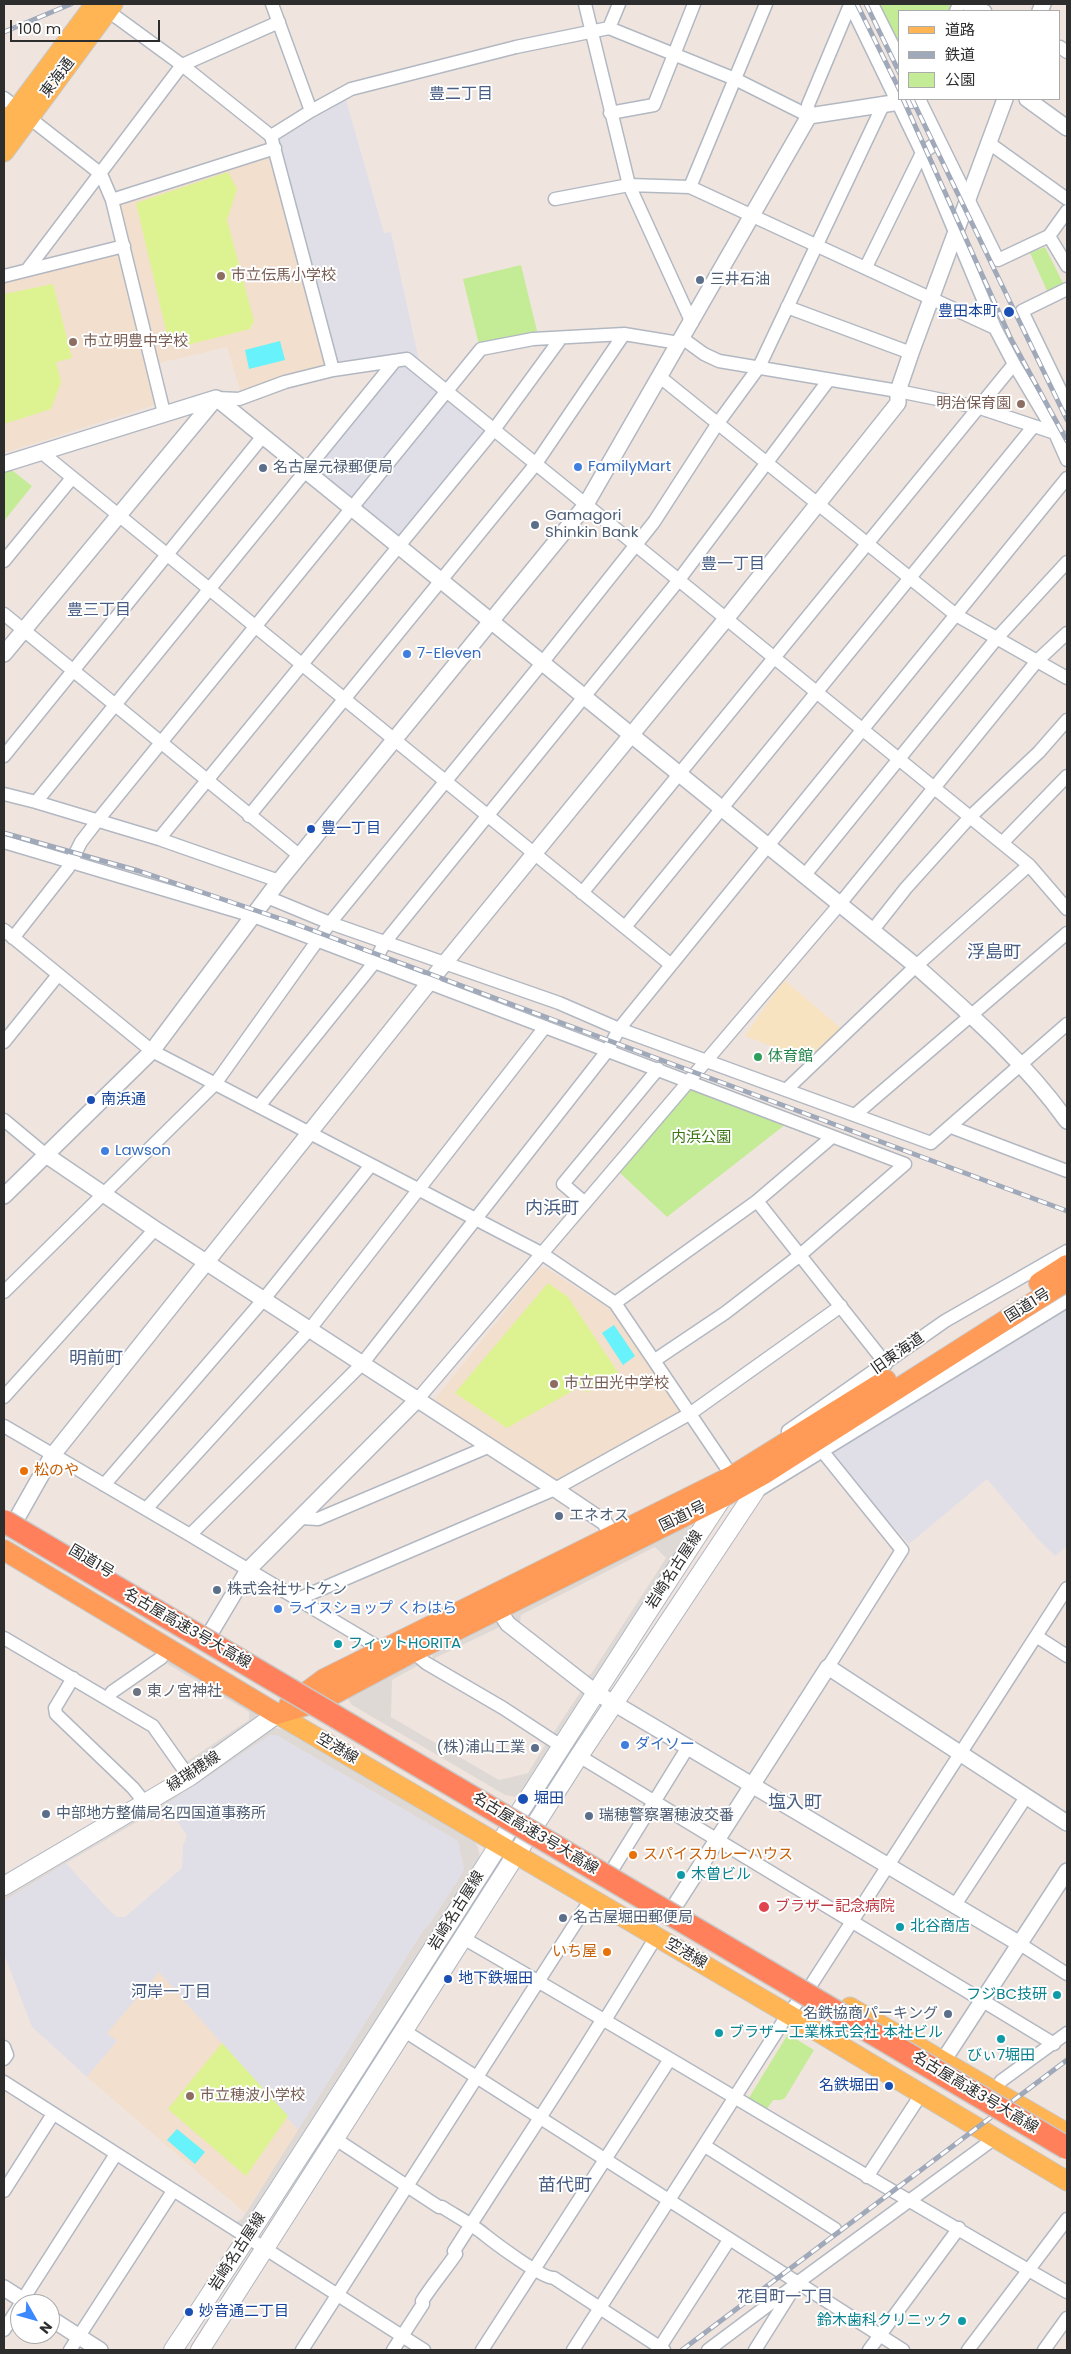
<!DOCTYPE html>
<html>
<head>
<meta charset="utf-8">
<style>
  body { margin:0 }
  #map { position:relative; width:1071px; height:2354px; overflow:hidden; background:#f0e5de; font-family:Poppins,"Noto Sans JP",sans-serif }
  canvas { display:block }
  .frame { position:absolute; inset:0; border:5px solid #2d2d2d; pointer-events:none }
  .legend { position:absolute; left:898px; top:10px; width:162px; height:90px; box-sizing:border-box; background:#fff; border:1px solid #ababab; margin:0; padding:6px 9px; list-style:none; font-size:15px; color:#2d2d2d }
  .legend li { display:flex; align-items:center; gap:10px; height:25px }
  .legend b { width:25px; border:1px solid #ababab }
  .north { position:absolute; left:10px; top:2294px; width:50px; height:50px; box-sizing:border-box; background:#fff; border:1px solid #ababab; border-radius:50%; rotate:128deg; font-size:14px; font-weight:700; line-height:20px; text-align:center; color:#2d2d2d }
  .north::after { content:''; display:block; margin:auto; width:18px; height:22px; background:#3c88ff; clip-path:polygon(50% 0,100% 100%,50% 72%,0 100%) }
  .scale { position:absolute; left:10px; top:20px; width:150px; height:22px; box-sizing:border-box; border:2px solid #2d2d2d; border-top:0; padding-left:6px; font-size:15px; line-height:18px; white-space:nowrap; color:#2d2d2d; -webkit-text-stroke:4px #fff; paint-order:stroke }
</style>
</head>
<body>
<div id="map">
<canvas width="1071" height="2354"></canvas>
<div class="frame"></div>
<ul class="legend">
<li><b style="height:6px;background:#ffb554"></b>道路</li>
<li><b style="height:6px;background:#a0a9b9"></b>鉄道</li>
<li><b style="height:14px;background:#c4eb96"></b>公園</li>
</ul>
<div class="north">N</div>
<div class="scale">100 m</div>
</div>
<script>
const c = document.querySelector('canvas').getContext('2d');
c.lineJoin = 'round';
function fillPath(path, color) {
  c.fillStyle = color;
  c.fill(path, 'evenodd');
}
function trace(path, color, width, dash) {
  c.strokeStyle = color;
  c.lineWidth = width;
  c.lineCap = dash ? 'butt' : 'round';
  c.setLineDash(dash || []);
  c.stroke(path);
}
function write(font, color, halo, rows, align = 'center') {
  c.font = font + ' Poppins,"Noto Sans JP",sans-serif';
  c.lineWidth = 4;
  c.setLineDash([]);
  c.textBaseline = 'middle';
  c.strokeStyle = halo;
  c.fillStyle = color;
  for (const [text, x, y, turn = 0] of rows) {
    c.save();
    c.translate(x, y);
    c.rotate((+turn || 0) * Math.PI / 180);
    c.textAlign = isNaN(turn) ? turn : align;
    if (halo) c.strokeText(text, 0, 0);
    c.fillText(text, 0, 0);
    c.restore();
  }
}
fillPath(new Path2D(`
  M346,100L384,233L391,232L419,360L409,354L337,365L278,139Z
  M398,363L404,364L486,429L487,434L403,538L313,468Z
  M1067,1308V1546L1055,1556L1036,1537L987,1479L909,1544L834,1461V1450Z
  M269,1735H276L458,1841L464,1870L429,1925L424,1929L298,2130L222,2043L108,2033L117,2041L87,2077L32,2027L4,1954V1901L66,1863L107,1908L117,1917H125L182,1868L183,1845L187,1836L175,1818L171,1819L161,1808Z`), '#e0dfe8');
fillPath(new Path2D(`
  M269,154L327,363L324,367L240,390L227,347L159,363L120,205Z
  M120,253L157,404L4,453V280Z
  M540,1268H546L616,1313L680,1412V1416L562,1482L556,1481L440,1407L435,1399Z
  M159,1972L298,2130L245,2213L87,2077L117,2041L107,2033Z`), '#f2dfcd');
fillPath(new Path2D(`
  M880,4H947L952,7L954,11H900V46Z
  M1045,247L1063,283L1048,293L1030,253Z
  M521,265L537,331L479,345L463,279Z
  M4,464L32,486L4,521Z
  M689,1089L786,1124L667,1217L618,1171Z
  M788,2034L814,2050L785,2098L781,2100H773L765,2112L747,2101Z`), '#c4eb96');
fillPath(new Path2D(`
  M784,980L843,1030L807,1063L789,1053L745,1036Z`), '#f7e3bf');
fillPath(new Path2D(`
  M228,172L237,189L227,220L254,321L250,329L179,347L169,343L136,203Z
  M53,284L72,358L56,362L61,382L51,409L4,424V294Z
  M548,1283L568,1297L619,1374L586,1393L583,1385L507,1428L455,1393Z
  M222,2043L288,2116L246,2176L168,2109Z`), '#ddf391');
fillPath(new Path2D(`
  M689,1525L692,1529L594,1682L514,1621L513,1613ZM655,1547L666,1558L591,1674L587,1675L520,1623L521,1615Z
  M497,1621L502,1626L435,1658V1663L432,1661L433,1652Z
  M171,1659L256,1709L257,1719L190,1767L186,1762L249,1720V1712L164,1662Z
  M414,1662L419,1665L392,1680L391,1717L499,1780L528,1773L545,1745L544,1741L551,1750L526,1790L515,1797L505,1795L352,1705L349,1701V1696Z
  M580,1686L586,1695L560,1735H555L550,1733L554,1732L581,1691Z
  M273,1727L284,1730L474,1841L478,1847L480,1858L478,1864L246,2225L243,2227L237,2226L4,2076V2073L236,2222L242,2219L424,1929L429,1925L464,1870L458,1841L276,1735H270L161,1808L66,1863L4,1901V1892Z`), '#dfd9d6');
fillPath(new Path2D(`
  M280,341L285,360L249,369L245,350Z
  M614,1325L635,1356L623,1365L602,1333Z
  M177,2129L205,2152L195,2164L167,2140Z`), '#68f2fb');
const minor = new Path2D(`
  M272,4L311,111
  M585,4L629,185L692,323
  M850,4L922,153L995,328L1014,364L1055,433L1067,441
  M872,4L900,60
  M966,4L985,11
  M108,11L182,65L271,136L333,370
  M956,11L959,4
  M609,28L619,4
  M1060,47L1067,52
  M4,98L101,174L112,200L164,413
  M919,99L998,260L1049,236L1067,211
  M610,113L654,105L694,4
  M809,116L808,105L850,5L853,4
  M271,136L311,111L351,89L516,47L609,28L735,79L809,116
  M989,143L1067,199
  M690,187L766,4
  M555,199L629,185L690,187L995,328
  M112,200L275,148
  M1049,236L1067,266
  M866,267L922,153L939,141
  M27,270L182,65L279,22
  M4,276L124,246
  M1067,289L1022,311L1067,404
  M787,307L911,353
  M682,338L704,354L719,361L898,391L977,407L1055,433L1067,460
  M660,377L956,615L1067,678
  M216,398L239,399L285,382L333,370L407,359L1029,865L1067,909
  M41,452L670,964
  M4,561L72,478
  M4,614L300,856
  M4,756L263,436
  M4,794L36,802L395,361
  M36,802L159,839L279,881
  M249,816L535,465L624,334
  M159,839L493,431L561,338
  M4,842L253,916L905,1164L799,1256L725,1313L655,1360
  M1002,843L1067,776
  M804,876L997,638L1067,562
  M582,893L1014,364
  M267,897L330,923L559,1003L619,1029L931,1143L1067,1024
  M625,927L1033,427
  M4,930L152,1051L541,1253L615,1303L732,1476
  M872,931L906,888L970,817L1039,752L1067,720
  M13,938L68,868L81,842L98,820L481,349L533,339L624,334L679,343
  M4,1042L58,975
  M787,1089L916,966L1029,865
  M259,1106L374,963L385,942L678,581L828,381
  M856,1114L1067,933
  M4,1120L46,1155
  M951,1127L1067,1171
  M757,1201L886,1364
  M585,1203L563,1184L658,1069
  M4,1292L215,1084L330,923L542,663L654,522L718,423L759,367L884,103
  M615,1303L757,1201L832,1137
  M4,1397L155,1229
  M417,1400L839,905L1037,661L1067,633
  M4,1426L190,1535L362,1364L608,1050L619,1029L1067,478
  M788,1431L945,1321L1067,1251
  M823,1452L902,1550L828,1667
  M104,1485L264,1299L371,1165
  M754,1493L1067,1301
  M146,1509L310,1329L545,1027
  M301,1518L318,1519L490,1446
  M190,1535L383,1650
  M298,1599L555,1489L691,1413L841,1306
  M1036,1636L1067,1656
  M4,1638L153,1726L189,1777
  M413,1652L426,1663L503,1708L561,1746
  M73,1678L55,1708L56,1714L133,1788L145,1803
  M108,1698L112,1692L161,1658L168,1649
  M579,1756L1054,2044
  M612,1870L688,1747
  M955,1905L1026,1797
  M463,1938C666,2054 864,2177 1067,2292
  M1020,1944L1067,1974
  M403,2030L903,2350
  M4,2047L7,2055L4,2059
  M4,2082L424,2350
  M995,2092L1001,2081L1067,2033
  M334,2138L439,2207H442C456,2216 472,2224 485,2235C495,2243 543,2279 554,2278L664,2350
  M705,2146L835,2229
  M867,2177L922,2093
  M4,2191L53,2114
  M20,2304L116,2154
  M4,2330L20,2305
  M660,2347L729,2240
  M70,2350L173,2191
  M302,2350L591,1899
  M393,2350L423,2304L422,2301C433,2284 445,2270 456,2254L454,2251C502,2175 552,2101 599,2025L605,2020L656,1937
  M482,2350L670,2059
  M573,2350L788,2014L811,1985L1067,1588
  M708,2350L791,2288
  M755,2350L797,2283L995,2138
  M869,2350L959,2228
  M968,2350L1067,2219
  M1044,2350L1067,2318`);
const tertiary = new Path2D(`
  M1040,11L1043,4
  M1027,99L1067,128
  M216,398L916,966C970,1014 1025,1062 1067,1121
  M4,464L216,398
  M4,654L216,398
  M46,1155L155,1229L555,1489L604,1522L613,1535
  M4,1196L152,1051L279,881L585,506L809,116L919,99
  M17,1518L52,1456L444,964L726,619L898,403V391L911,353L1005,99
  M498,1609L508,1624L595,1692L1020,1944
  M211,1632L248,1570L417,1400
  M674,1907L828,1667L1067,1823
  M943,2061L1067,1871
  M4,2288L29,2304
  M50,2318L100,2350`);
const secondary = new Path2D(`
  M4,1886L189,1777L277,1714
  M173,2350C361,2068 538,1777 725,1494
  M200,2350L579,1756L754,1493L764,1474`);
const primary = new Path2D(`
  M4,126L95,4
  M4,152L113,4
  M277,1714L788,2014L1067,2181
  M850,2007L1067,2133`);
const trunk = new Path2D(`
  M1039,1283L1067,1265
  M4,1550L277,1714L321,1701L413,1652L723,1497L764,1474L1067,1281
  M289,1705L324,1679L732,1476L886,1380`);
trace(minor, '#b2b8c2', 15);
trace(tertiary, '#b2b8c2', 18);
trace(secondary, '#b2b8c2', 20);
trace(primary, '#c8c8c8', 21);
trace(trunk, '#c8c8c8', 22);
trace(minor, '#fff', 12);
trace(tertiary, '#fff', 15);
trace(secondary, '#fff', 18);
trace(primary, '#ffb554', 19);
trace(trunk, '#ff9a57', 20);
const rail = new Path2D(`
  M857,4L900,91
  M866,4L900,74
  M4,32L71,4
  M903,99L1011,339L1067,441
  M912,99L1067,420
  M4,833L139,871L293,923L1067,1211
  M682,2350L1067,2060`);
trace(rail, '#a0a9b9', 5);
trace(rail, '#fff', 3, [9]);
const motorwayBridge = new Path2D(`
  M4,1521L1067,2148`);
trace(motorwayBridge, '#c8c8c8', 25, []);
trace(motorwayBridge, '#ff805a', 22);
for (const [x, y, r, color] of [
  [221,276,5,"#8d6e63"],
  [700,280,5,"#5c6f8a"],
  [1009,312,6,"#1a4fb4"],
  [73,342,5,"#8d6e63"],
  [1021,404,5,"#8d6e63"],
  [578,467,5,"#3f7fe0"],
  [263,468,5,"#5c6f8a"],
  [535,525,5,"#5c6f8a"],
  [407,654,5,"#3f7fe0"],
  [311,829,5,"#1a4fb4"],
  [758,1057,5,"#2e9e5b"],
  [91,1100,5,"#1a4fb4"],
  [105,1151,5,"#3f7fe0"],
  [554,1384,5,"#8d6e63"],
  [24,1471,5,"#e8710a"],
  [559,1516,5,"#5c6f8a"],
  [217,1590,5,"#5c6f8a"],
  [278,1609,5,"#3f7fe0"],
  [338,1644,5,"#0f9aa8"],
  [137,1692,5,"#6b7280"],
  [625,1745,5,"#3f7fe0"],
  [535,1748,5,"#5c6f8a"],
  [523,1799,6,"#1a4fb4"],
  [46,1814,5,"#5c6f8a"],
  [589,1816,5,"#5c6f8a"],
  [633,1855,5,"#e8710a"],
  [681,1875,5,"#0f9aa8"],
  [764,1907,6,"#e0444e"],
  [563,1918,5,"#5c6f8a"],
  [900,1927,5,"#0f9aa8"],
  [607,1952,5,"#e8710a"],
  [448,1979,5,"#1a4fb4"],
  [1057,1995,5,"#0f9aa8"],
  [948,2014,5,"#5c6f8a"],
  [719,2033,5,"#0f9aa8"],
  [1001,2039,5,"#0f9aa8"],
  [889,2086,5,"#1a4fb4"],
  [190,2096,5,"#8d6e63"],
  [189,2312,5,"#1a4fb4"],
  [962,2321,5,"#0f9aa8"]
]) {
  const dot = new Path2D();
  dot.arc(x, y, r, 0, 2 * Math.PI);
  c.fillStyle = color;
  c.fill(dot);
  trace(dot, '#fff', 2);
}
write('15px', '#2d2d2d', '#fff', [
  ["東海通",58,78,-53],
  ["国道1号",1028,1306,-32],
  ["旧東海道",898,1354,-35],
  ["国道1号",683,1517,-26],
  ["国道1号",91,1562,31],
  ["岩崎名古屋線",675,1570,-57],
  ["名古屋高速3号大高線",187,1629,30],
  ["空港線",337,1749,31],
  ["緑瑞穂線",194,1772,-33],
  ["名古屋高速3号大高線",535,1834,31],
  ["岩崎名古屋線",457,1911,-58],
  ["空港線",686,1954,30],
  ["名古屋高速3号大高線",975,2093,31],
  ["岩崎名古屋線",238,2252,-57]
]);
write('15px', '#785e54', '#fff', [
  ["市立伝馬小学校",231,276],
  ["市立明豊中学校",83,342],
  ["明治保育園",1011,404,"right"],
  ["市立田光中学校",564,1384],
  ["市立穂波小学校",200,2096]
], 'left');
write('15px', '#4e5e75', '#fff', [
  ["三井石油",710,280],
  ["名古屋元禄郵便局",273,468],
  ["Gamagori",545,516],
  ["Shinkin Bank",545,533],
  ["エネオス",569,1516],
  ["株式会社サトケン",227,1590],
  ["(株)浦山工業",525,1748,"right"],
  ["中部地方整備局名四国道事務所",56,1814],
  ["瑞穂警察署穂波交番",599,1816],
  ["名古屋堀田郵便局",573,1918],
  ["名鉄協商パーキング",938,2014,"right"]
], 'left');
write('15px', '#164399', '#fff', [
  ["豊田本町",998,312,"right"],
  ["豊一丁目",321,829],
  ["南浜通",101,1100],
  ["堀田",534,1799],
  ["地下鉄堀田",458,1979],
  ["名鉄堀田",879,2086,"right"],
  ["妙音通二丁目",199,2312]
], 'left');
write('15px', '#366cbe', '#fff', [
  ["FamilyMart",588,467],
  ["7-Eleven",417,654],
  ["Lawson",115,1151],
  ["ライスショップ くわはら",288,1609],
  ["ダイソー",635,1745]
], 'left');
write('15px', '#27864d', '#fff', [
  ["体育館",768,1057]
], 'left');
write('15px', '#3b7413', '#fff', [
  ["内浜公園",701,1138]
]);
write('15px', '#c56008', '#fff', [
  ["松のや",34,1471],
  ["スパイスカレーハウス",643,1855],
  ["いち屋",597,1952,"right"]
], 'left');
write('15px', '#0d838f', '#fff', [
  ["フィットHORITA",348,1644],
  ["木曽ビル",691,1875],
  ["北谷商店",910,1927],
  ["フジBC技研",1047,1995,"right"],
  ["ブラザー工業株式会社 本社ビル",729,2033],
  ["びぃ7堀田",1001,2056,"center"],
  ["鈴木歯科クリニック",952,2321,"right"]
], 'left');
write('15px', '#5b616d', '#fff', [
  ["東ノ宮神社",147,1692]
], 'left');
write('15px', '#be3a42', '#fff', [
  ["ブラザー記念病院",775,1907]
], 'left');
write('16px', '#485e83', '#fff', [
  ["豊二丁目",461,95],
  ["豊一丁目",733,565],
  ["豊三丁目",99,611],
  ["河岸一丁目",171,1993],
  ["花目町一丁目",785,2298]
]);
write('18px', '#485e83', '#fff', [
  ["浮島町",994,953],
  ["内浜町",552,1209],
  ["明前町",96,1359],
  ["塩入町",795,1803],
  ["苗代町",565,2186]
]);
</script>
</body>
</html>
